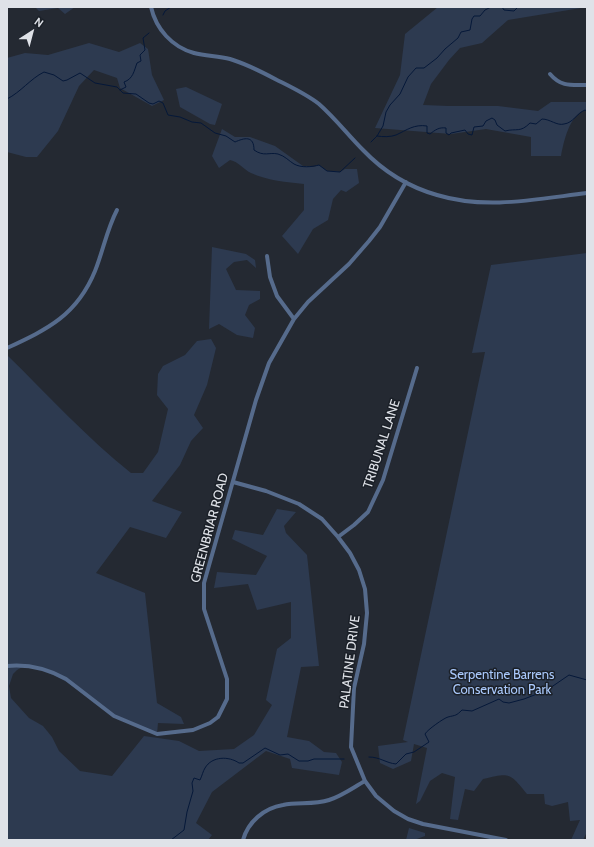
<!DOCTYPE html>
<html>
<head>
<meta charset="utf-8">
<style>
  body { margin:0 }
  #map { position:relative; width:594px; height:847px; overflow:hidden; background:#242932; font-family:Cabin,sans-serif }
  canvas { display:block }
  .frame { position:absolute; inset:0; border:8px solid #dfe2e8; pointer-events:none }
  .north { position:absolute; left:12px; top:12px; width:40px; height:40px; -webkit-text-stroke:3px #1b2028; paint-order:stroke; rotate:36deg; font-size:11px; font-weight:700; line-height:16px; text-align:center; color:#dfe2e8 }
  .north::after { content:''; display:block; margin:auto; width:14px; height:18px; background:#dfe2e8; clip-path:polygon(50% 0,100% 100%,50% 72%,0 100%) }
</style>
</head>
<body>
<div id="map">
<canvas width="594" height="847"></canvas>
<div class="frame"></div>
<div class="north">N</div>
</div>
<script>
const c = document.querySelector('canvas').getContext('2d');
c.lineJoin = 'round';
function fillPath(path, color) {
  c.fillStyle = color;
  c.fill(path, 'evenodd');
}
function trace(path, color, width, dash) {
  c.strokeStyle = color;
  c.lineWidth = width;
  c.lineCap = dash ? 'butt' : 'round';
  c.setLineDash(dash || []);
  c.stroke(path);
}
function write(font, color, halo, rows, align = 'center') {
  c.font = font + ' Cabin,sans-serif';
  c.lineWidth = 3;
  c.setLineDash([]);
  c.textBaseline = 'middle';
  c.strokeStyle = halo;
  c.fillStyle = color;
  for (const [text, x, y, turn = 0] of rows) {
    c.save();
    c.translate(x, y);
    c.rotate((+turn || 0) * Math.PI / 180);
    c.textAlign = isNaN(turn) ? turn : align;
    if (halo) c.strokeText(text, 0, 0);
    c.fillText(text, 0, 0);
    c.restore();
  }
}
fillPath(new Path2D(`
  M35,7H75L65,14L58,8L39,11Z
  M438,7H587L508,20L482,43L460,48L449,60L431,84L423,105L448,106H498L538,111L551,102H586L587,100V111L585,110C569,116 564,141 561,156H531V137L486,129L451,134L375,128L400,75L405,34Z
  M89,43L119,52L140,43L148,49L152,75L164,100L152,106L120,88L117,78L94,70L79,86L58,131L37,157H26L7,152V58L25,53L48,55Z
  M186,87L222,104L215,125L210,124L180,107L176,89Z
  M222,129L235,137H250L275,146L303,166L313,167L319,165L327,171H333L340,172L345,169H357L359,183L346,192L341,190L333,199L328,220L313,229L298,254L282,236L304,210V184C286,182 269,181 251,173C243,169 239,162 230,160L219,168L212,156Z
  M212,247L246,254L255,260L256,268L247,260L234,262L226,269L236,290L260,291V299L249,305L245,315L255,328L253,338L237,335L219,324L209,329Z
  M587,253V832L583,840H571L580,820L570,821L568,802L552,806L545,804L544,794H527C509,772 510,773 483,779L474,791L465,789L458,820L450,819L455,777L442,773L430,781L420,801L416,804L427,748L414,744L411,761L393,769L380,763L378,746L408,742L403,740L485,352L472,353L491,265Z
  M211,339L216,348L207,385L194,415L203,428L191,441L180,465L152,501L182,512L166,538L130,527L96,573L145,593L157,703L181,717L184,724L158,723L157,734L114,716L65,681L43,670L26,665L17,670L13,674L9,686L11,698L29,718L43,726L52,737L59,751L80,771L112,776L144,736L179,741L199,751L234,749L254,735L272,705L266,700L277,649L291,638V602L257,610L248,584L214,588L217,572L256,575L267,556L232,539L235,530L263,535L277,509L296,512L284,526L286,533L307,555L319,666L301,667L287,737L309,741L324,752L336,753L342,762L339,775L292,768L290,759L266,751L212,792L196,823L212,835L208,840H7V355C48,395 87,438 131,473H143L158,452L168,409L157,395L158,374L163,366L185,355L197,341Z
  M409,828L425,833V836L414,840H406Z`), '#2d3a50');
trace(new Path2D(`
  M502,7L504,10L514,11L518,7H537
  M163,15L165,11L171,7
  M120,90L126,87L124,82C133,79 134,71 137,63L141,61L140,55L145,50L143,38L149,33
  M7,99C21,92 30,79 44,72L54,75L63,81L67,80L80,73L95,83L117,87L123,93L136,94L149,103L153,104L159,101L163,103L168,115L180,117L192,122L201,123L215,133L226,136L235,142C244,138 254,135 254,150C264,157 269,152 278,154C285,156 289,161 294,164C301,168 312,167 319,165L327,171L340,172L355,158
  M377,136C383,137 391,137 396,135C407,130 414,124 427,126V133L430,134C435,130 439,127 446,128V133L449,135L451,133L465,130L468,134L472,135L474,127L483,126L486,121L492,118L495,120L497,125L505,131C517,128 520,133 530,123L536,124L542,119C550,119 557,126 564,124C573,123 577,113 585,110L587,111
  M371,142L377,136L383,126L386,112L390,105L400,94L408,77L416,68H424L437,58L445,49L458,38L461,32L470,30L472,19L474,16H480L485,10L491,7
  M369,757C380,757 386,763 396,764L406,754L414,752L429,742L425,734C427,730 444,718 448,717C456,715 456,716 462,710L472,711L499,699L503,702L509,703L524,699L537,694L545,688H550L569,675L587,680
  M171,840L184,830L187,812L193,791L192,783L194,778L200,780C202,776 203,771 205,768C212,756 229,756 239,763H243L265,748L280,755L288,754L299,761H308L314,759H344`), '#051839', 1);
trace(new Path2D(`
  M151,7C156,29 172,47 194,53C206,56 218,56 230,59C247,64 262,72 277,80C291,87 306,94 319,104C335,118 348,135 363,150C383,171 409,187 437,195C486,210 537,199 587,193
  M550,74C561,87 571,85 587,85
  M267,256L270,277L277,296L294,319
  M7,348C48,329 77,315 95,271C103,251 107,229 117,210
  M233,482L266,491L299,504L322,519L338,537L350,553L359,570L365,589L367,613L364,644L354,688L351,747L365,781L376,796L394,811L408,819L423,824L506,840
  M338,537L354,525L368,512L383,480L417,368
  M7,666C27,664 48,669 66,679L114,716L157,734L193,730L210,723L218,717L227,699V679L204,609V583L256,400L269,363L294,319L308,302L349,264L369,241L380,227L406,182
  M243,840C248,822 264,808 283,805C298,802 314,805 329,800C342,796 354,787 365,781`), '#566b8c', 4);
write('13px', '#dfe2e8', '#1b2028', [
  ["TRIBUNAL LANE",382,444,-72],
  ["GREENBRIAR ROAD",210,528,-75],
  ["PALATINE DRIVE",350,662,-83]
]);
write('13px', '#aac9fc', '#1b2028', [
  ["Serpentine Barrens",502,675],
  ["Conservation Park",502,690]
]);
</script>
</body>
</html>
